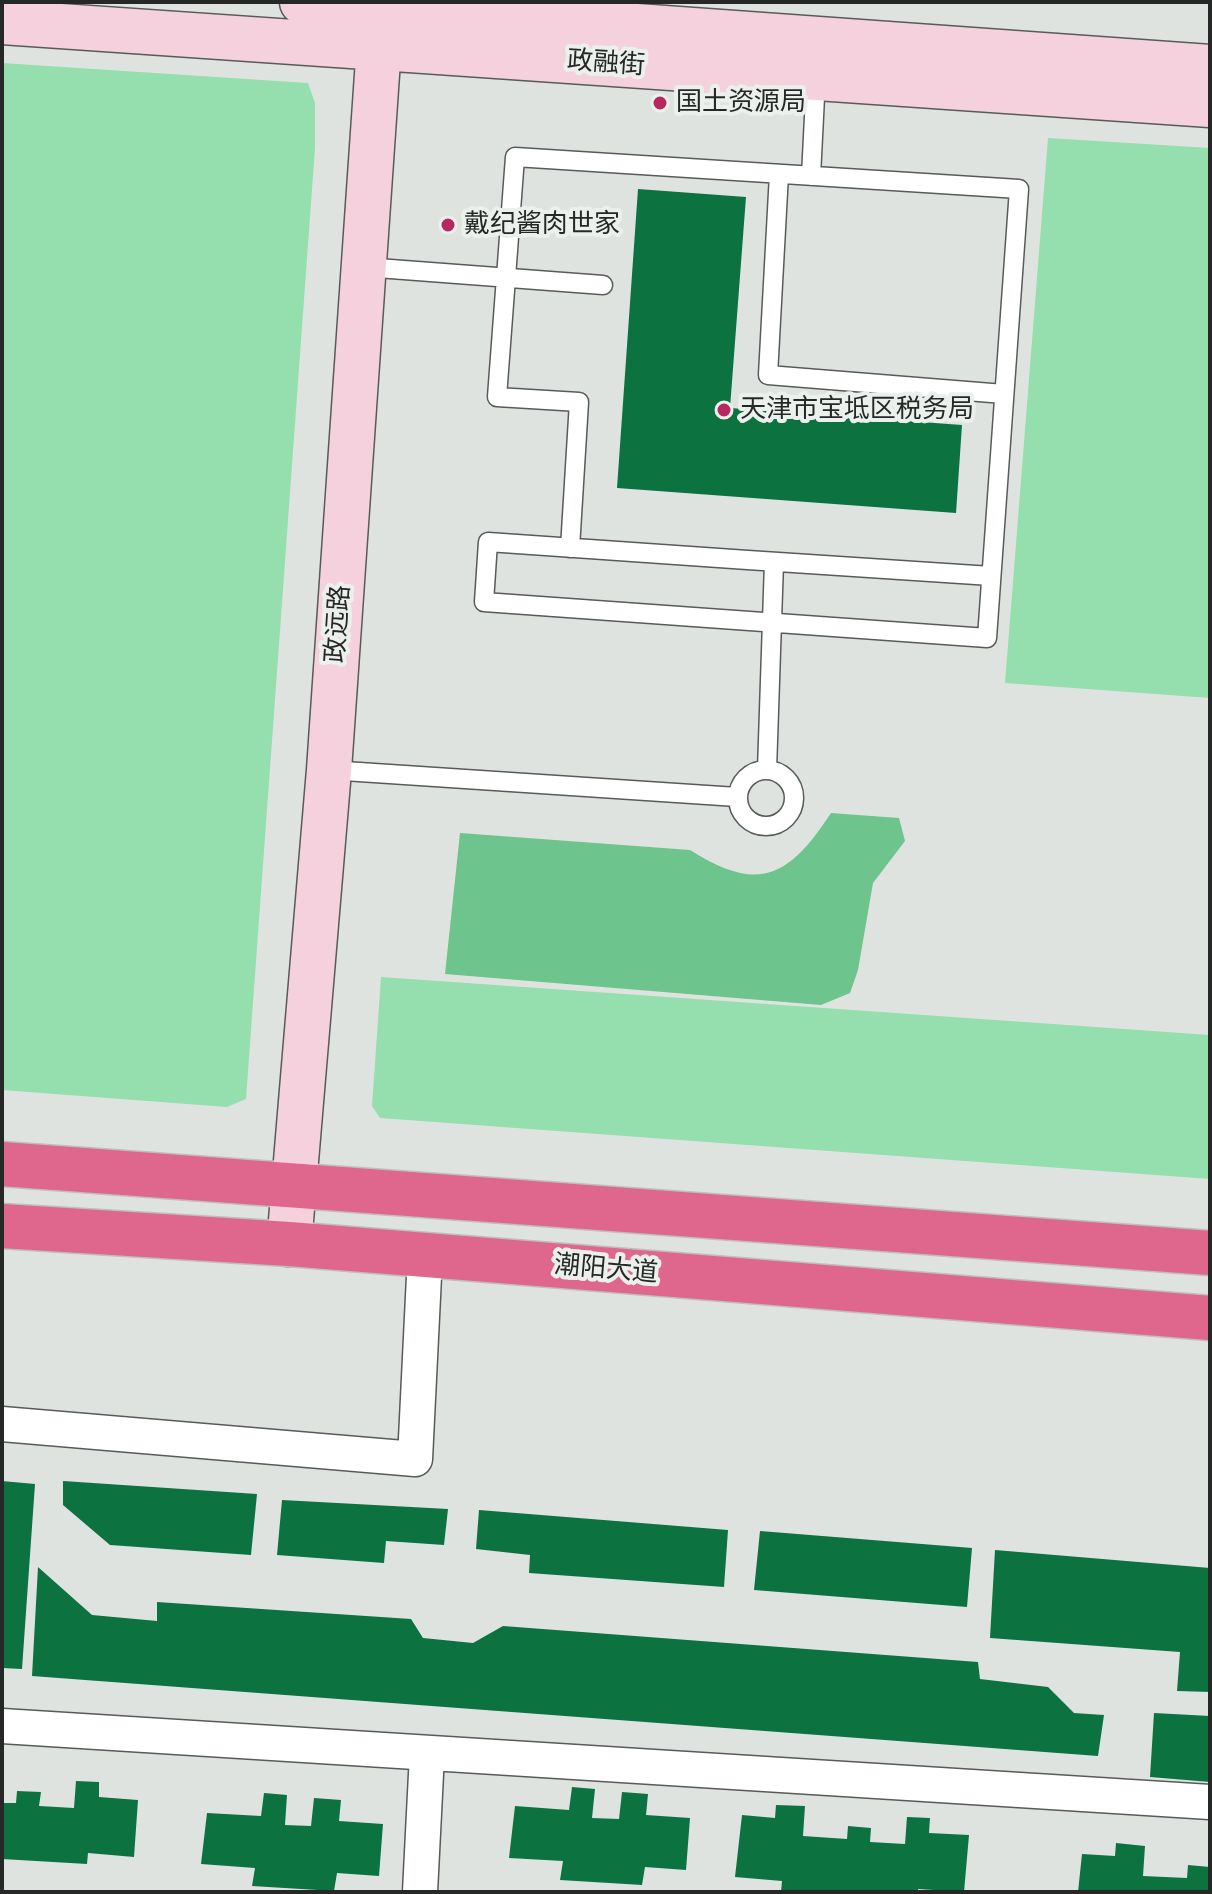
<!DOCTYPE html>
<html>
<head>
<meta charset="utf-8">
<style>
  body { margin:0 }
  #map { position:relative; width:1212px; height:1894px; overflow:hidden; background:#dfe3e0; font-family:"DejaVu Sans",sans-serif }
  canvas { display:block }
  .frame { position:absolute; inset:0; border:4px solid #262827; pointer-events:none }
</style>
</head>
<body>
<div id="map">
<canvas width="1212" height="1894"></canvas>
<div class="frame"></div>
</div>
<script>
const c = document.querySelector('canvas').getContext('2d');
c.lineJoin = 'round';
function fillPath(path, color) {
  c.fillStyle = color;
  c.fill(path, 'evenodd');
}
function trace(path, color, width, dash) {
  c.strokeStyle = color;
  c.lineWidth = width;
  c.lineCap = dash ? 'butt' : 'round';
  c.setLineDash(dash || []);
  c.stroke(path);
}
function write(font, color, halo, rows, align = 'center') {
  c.font = font + ' "DejaVu Sans","Noto Sans SC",sans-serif';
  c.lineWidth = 8;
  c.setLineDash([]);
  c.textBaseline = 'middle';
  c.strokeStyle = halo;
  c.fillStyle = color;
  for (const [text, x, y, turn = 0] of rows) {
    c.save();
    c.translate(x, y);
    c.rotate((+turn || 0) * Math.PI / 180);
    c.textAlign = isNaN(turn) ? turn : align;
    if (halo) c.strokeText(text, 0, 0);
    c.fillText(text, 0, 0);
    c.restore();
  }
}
fillPath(new Path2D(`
  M2,63L308,83L315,103V148L246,1099L227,1107L2,1090Z
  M1048,138L1210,148V698L1005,683Z
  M381,977L1210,1035V1179L380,1118L372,1106Z`), '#94dfad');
fillPath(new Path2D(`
  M831,813L899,818L905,841L873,883L858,970L850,993L821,1005L445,974L460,833L690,850C759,894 789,877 831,813Z`), '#6dc48d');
fillPath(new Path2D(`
  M638,189L746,197L730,408L962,425L956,513L617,488Z
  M2,1481L35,1484L22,1669L2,1668Z
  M63,1481L257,1494L251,1555L110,1545L63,1505Z
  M282,1500L448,1509L444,1545L386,1541L384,1563L277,1555Z
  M479,1510L728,1530L724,1587L529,1573L530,1555L476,1549Z
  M760,1531L972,1548L967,1607L754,1590Z
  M995,1550L1210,1568V1692L1177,1691L1180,1652L990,1638Z
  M38,1567L92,1615L157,1621V1602L411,1619L423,1638L473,1643L503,1626L978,1662L980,1679L1048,1687L1074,1713L1104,1715L1098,1756L32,1676Z
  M1154,1713L1210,1716V1782L1150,1777Z
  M76,1781L99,1782V1797L138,1800L134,1857L88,1853L87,1864L2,1859V1803H16L17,1791L41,1792L39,1806L74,1808Z
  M572,1787L595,1789L592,1818L619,1819L622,1792L648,1794L646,1815L690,1818L686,1870L645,1867L642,1885L560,1880L563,1861L509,1858L515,1806L569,1810Z
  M264,1793L287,1795L285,1825L311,1826L314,1798L341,1800L339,1821L383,1824L379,1876L337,1873L334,1891L252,1886L255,1868L201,1864L207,1813L261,1816Z
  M776,1805L805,1806L803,1836L847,1839L848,1826L871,1828L870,1842L905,1844L907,1817L930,1818L929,1833L969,1835L964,1892L918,1889V1892H781L782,1881L735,1877L742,1815L775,1818Z
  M1116,1843L1145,1846L1143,1876L1187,1878L1188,1865L1210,1867V1892H1078L1082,1854L1115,1856Z`), '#0b7240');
const lane = new Path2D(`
  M779,174L768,375L1004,394
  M811,176L816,77
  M364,267L603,285
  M570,548L579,402L497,397L515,157L1019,189L987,638L484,602L488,542C656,554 823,565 991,576
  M738 798a28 28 0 1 1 56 0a28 28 0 1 1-56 0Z
  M329,770L737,797
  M767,770L774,562`);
const street = new Path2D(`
  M2,1424L415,1459L425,1256
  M2,1726L1210,1802
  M420,1892L427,1754`);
const secondary = new Path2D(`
  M302,2L1210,67
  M2,22L1210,105
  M289,1244L329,770L382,2`);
const highway = new Path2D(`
  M2,1164L1210,1253
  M2,1226L289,1244L1210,1318`);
trace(lane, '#585b59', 21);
trace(street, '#585b59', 37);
trace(secondary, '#585b59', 47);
trace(highway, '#bebebe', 47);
trace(lane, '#fff', 18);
trace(street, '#fff', 34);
trace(secondary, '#f5d1dd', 44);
trace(highway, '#df668d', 44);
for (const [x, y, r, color] of [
  [660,103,8,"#b52860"],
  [448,225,8,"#b52860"],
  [724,410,8,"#b52860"]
]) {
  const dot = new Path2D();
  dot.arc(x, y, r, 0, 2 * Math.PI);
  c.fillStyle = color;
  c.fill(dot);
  trace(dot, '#ecf0ed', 3);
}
write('26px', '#262827', '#ecf0ed', [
  ["政融街",606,64,4],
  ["政远路",339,624,-86],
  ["潮阳大道",606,1270,5]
]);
write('26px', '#262827', '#ecf0ed', [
  ["国土资源局",676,103],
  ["戴纪酱肉世家",464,225],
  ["天津市宝坻区税务局",740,410]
], 'left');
</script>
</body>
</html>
